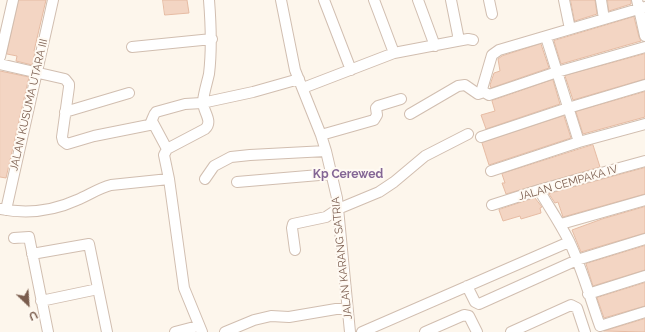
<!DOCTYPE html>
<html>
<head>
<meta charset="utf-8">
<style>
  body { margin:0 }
  #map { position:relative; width:645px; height:332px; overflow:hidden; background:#fdf6ec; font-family:Raleway,sans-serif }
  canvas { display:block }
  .north { position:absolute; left:8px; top:284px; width:40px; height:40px; -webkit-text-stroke:3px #fffaf3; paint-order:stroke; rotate:155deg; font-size:11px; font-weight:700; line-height:16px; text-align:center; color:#7a5c4d }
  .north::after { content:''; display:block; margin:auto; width:14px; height:18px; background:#7a5c4d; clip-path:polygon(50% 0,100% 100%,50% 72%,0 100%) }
</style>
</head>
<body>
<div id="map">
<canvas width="645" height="332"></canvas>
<div class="north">U</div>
</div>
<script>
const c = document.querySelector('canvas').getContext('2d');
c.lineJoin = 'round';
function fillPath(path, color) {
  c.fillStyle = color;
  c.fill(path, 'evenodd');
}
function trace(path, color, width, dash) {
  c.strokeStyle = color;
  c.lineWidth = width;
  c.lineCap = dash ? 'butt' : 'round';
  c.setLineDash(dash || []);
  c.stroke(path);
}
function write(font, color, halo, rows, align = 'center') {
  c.font = font + ' Raleway,sans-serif';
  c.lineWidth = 4;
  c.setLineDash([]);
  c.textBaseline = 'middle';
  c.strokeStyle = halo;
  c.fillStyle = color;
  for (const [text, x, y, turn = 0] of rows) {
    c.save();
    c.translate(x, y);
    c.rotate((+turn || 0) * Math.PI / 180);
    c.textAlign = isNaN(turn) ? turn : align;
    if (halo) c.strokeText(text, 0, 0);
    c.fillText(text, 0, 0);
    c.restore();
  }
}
const building = new Path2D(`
  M19,0H46L34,51L35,52L32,65L16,61L17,56L7,54Z
  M163,0H187L189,13L165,15Z
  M571,0H595L597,14L575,21Z
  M608,0H631V4L609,11Z
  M634,17L639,37L641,41L561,64L554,41Z
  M541,44L549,68L491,88L490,85L494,73L500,71L498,59L502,56Z
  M645,54V79L573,100L565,76Z
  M0,71L29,77L6,178L0,177Z
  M553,80L560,104L486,129L481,115L495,111L492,101Z
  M645,92V117L583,134L576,112Z
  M564,116L571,138L489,165L482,143Z
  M593,145L600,167L506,194L502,183H505L502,174Z
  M645,168V194L563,217L558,202L555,203L549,194Z
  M535,198L542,207L540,208L541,213L521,219L520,216L503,221L499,210Z
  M645,207V233L581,252L572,230L602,219Z
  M645,246V270L593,286L586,264Z
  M645,283V306L604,318L597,298Z
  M645,319V332L604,331Z`);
fillPath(building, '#f3d5c3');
trace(building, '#e6bba3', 1);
const minor = new Path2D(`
  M281,0L295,70L321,135L326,151L337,198L350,332
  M324,0L351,70
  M374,0L394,53
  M418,0L435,46
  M489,0L492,14
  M564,0L570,29
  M601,0L604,19
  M637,0L645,36
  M645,7L499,50L492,55L482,89L484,92L489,95L557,72L645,47
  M546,37L579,142
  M457,41L468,39L473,40
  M132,47L212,39
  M0,57L13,0
  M0,64L65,79L69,84V87L62,137L63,141L67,144L94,136L149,125C153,121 152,116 156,112L185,104L202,103L253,92L299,79
  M303,88L394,53L457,41L458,35L451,0
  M65,112L129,93
  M410,114L458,86L465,85L478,94L484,92
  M152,121L167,149
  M321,135L374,120L377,115L376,108L378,106L401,99
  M481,137L568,108L645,85
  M491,171L579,142L645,124
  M205,179L214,166L231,157L250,155L326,151
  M237,182L331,174
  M539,190C549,207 560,223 569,241C582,268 590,298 600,326L645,312
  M492,205L539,190L645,161
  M1,209C27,214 53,211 77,200C89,195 99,188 111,185L169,179
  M6,210L53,0
  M561,224L645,200
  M14,238L29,237L48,332
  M295,250L292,228L293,224L326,217L338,209L379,192L394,182L425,156L468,134
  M32,254L89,244L107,332
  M467,286L475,302L479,304L577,260L645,239
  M588,294L645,276
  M41,301L98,289
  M175,332L198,326
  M202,332L184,288L169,179L164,155L167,149L205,129C214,121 202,111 203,101C204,92 207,83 209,74C212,49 211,25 209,0
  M225,332L254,320L271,316L289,317L336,309H347
  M362,332L569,242
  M425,332L464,315L469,316L477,332
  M511,332L571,305L577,308L585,332`);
trace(minor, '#d1beb0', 12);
trace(minor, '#fff', 10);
write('11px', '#7a5c4d', '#fffaf3', [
  ["JALAN KUSUMA UTARA III",29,105,-77],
  ["JALAN CEMPAKA IV",568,183,-16],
  ["JALAN KARANG SATRIA",342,258,-96]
]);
write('bold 12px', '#846695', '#fffaf3', [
  ["Kp Cerewed",348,174]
]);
</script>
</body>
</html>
